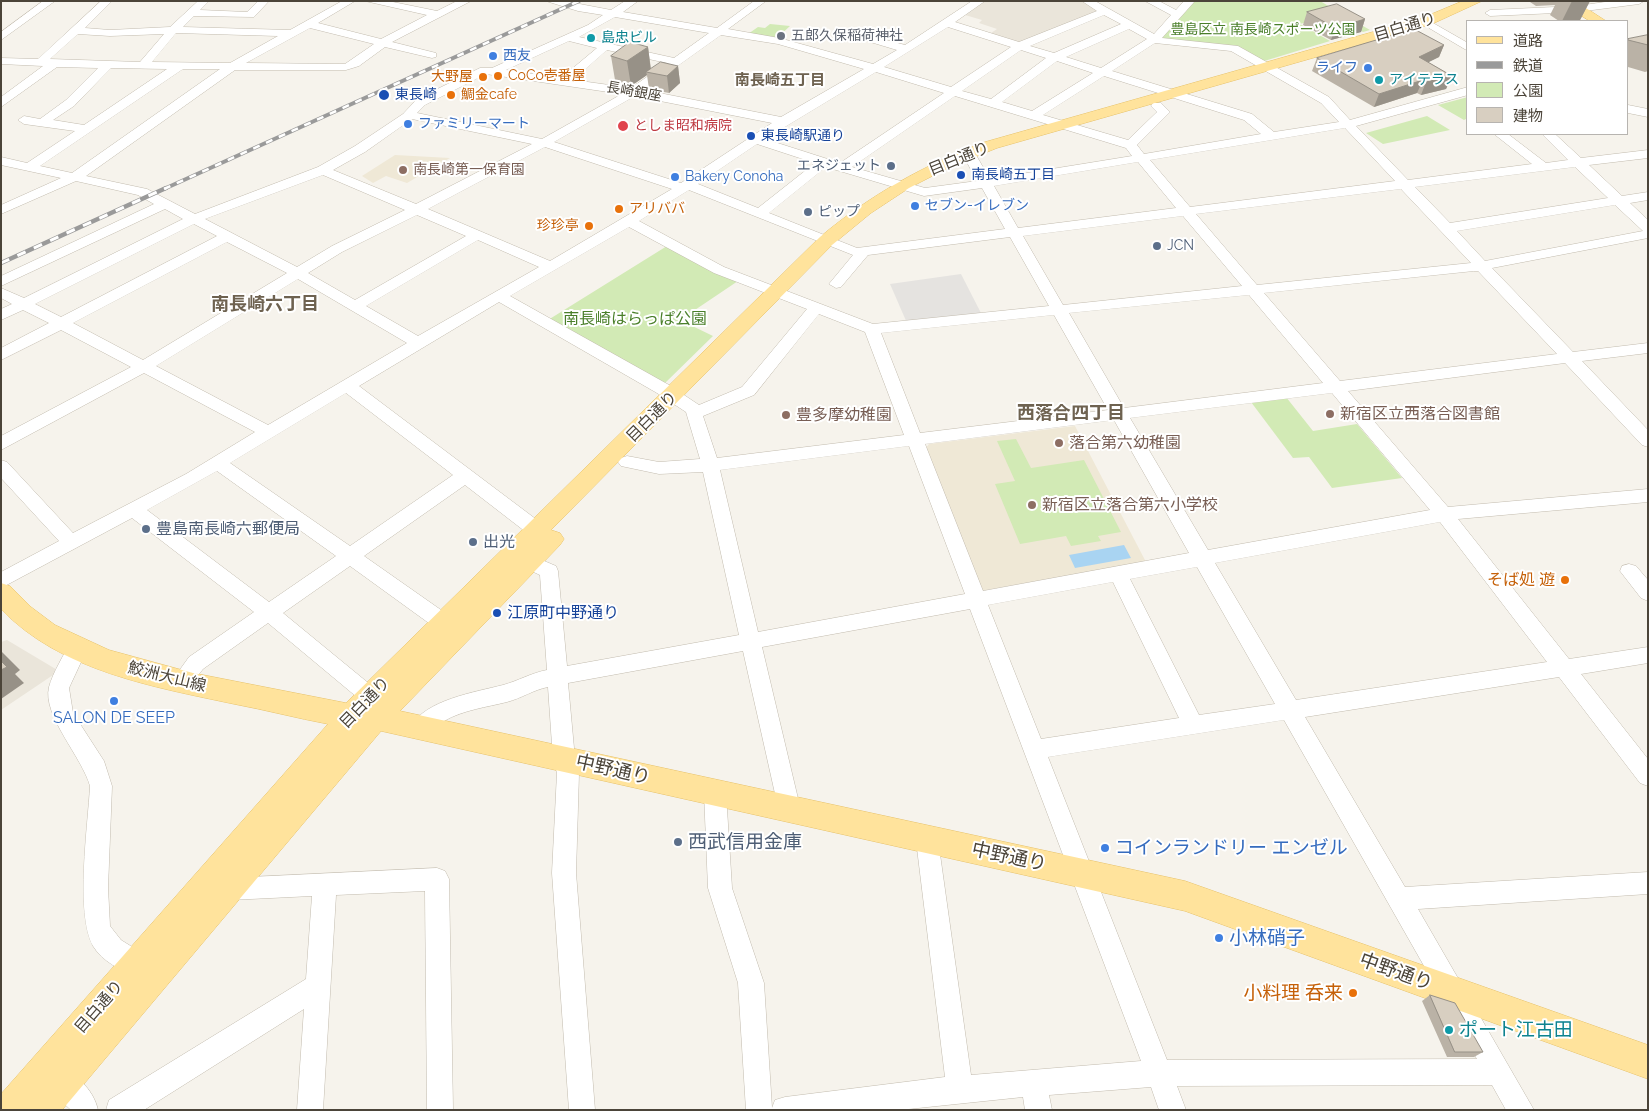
<!DOCTYPE html>
<html>
<head>
<meta charset="utf-8">
<style>
  body { margin:0 }
  #map { position:relative; width:1649px; height:1111px; overflow:hidden; background:#f6f3ec; font-family:Raleway,"Noto Sans JP",sans-serif }
  canvas { display:block }
  .frame { position:absolute; inset:0; border:2px solid #4b4439; pointer-events:none }
  .legend { position:absolute; left:1466px; top:20px; width:162px; height:115px; box-sizing:border-box; background:#fff; border:1px solid #b7b4b0; margin:0; padding:6px 9px; list-style:none; font-size:15px; color:#4b4439 }
  .legend li { display:flex; align-items:center; gap:10px; height:25px }
  .legend b { width:25px; border:1px solid #b7b4b0 }
</style>
</head>
<body>
<div id="map">
<canvas width="1649" height="1111"></canvas>
<div class="frame"></div>
<ul class="legend">
<li><b style="height:6px;background:#ffe39c"></b>道路</li>
<li><b style="height:6px;background:#9a9a9a"></b>鉄道</li>
<li><b style="height:14px;background:#d2eab5"></b>公園</li>
<li><b style="height:14px;background:#d8cfc1"></b>建物</li>
</ul>
</div>
<script>
const c = document.querySelector('canvas').getContext('2d');
c.lineJoin = 'round';
function fillPath(path, color) {
  c.fillStyle = color;
  c.fill(path, 'evenodd');
}
function trace(path, color, width, dash) {
  c.strokeStyle = color;
  c.lineWidth = width;
  c.lineCap = dash ? 'butt' : 'round';
  c.setLineDash(dash || []);
  c.stroke(path);
}
function write(font, color, halo, rows, align = 'center') {
  c.font = font + ' Raleway,"Noto Sans JP",sans-serif';
  c.lineWidth = 4;
  c.setLineDash([]);
  c.textBaseline = 'middle';
  c.strokeStyle = halo;
  c.fillStyle = color;
  for (const [text, x, y, turn = 0] of rows) {
    c.save();
    c.translate(x, y);
    c.rotate((+turn || 0) * Math.PI / 180);
    c.textAlign = isNaN(turn) ? turn : align;
    if (halo) c.strokeText(text, 0, 0);
    c.fillText(text, 0, 0);
    c.restore();
  }
}
fillPath(new Path2D(`
  M985,1H1082L1099,10L1019,45L988,35L997,29L979,23L982,20L965,15Z
  M7,640L59,671L1,710V642Z`), '#eae5da');
fillPath(new Path2D(`
  M395,155L450,158L407,183L386,176L373,183L362,176Z
  M1075,426L1146,562L980,591L926,448L929,444Z`), '#efe8d6');
fillPath(new Path2D(`
  M1193,1H1320L1370,30L1363,32L1332,15L1300,24L1330,41L1261,62L1234,47L1158,38L1176,23L1180,12Z
  M770,24L790,26L776,39L748,34L758,27L765,28Z
  M1468,97V118L1464,120L1438,105Z
  M1427,116L1450,130L1383,144L1366,133Z
  M667,246L738,281L680,320L713,336L664,384L548,320Z
  M1286,397L1313,431L1357,424L1402,478L1332,488L1309,457L1293,458L1251,402Z
  M1016,439L1031,468L1084,460L1121,532L1098,536L1101,541L1071,546L1066,536L1020,544L995,484L1015,481L997,441Z`), '#d2eab5');
fillPath(new Path2D(`
  M961,274L982,315L907,323L890,284Z`), '#e5e3e0');
fillPath(new Path2D(`
  M1124,545L1131,558L1075,568L1069,555Z`), '#a9d4f2');
const minor = new Path2D(`
  M43,1H55L1,40V32Z
  M101,1H112L85,28L110,30L170,27L198,1H209L200,10L247,12L258,1H269L254,17L194,16L183,27L290,30L342,1H355L318,23L381,39L427,15L365,1H388L437,11L457,1H471L392,42L436,53V57L432,58L385,47L359,66L346,70H235L86,176L147,189L195,214L318,167L355,146L403,114L417,99L480,68H492L588,25L603,15L578,11L546,1H564L611,10L625,1H638L623,12L717,28L754,1H766L728,29L779,38L873,64L897,50L867,41V37L871,36L905,45L972,1H985L955,22L1019,42L1097,11L1082,1H1095L1154,34L1171,15L1145,1H1159L1176,10L1184,1H1195L1162,38L1238,46L1329,97L1350,120L1468,87V95L1356,126L1408,180L1532,164L1494,134H1508L1546,163L1568,160L1542,134H1555L1581,158L1648,150V158L1589,165L1622,196L1648,192V200L1630,203L1648,220V238L1492,268L1573,352L1648,343V353L1582,361L1648,430V447L1642,445L1565,363L1348,391L1448,507L1648,489V502L1458,519L1569,659L1648,647V663L1581,674L1648,759V786L1640,783L1559,677L1305,717L1405,887L1648,872V894L1418,909L1534,1110H1506L1492,1085L1177,1086L1186,1110H1159L1151,1087L1049,1095L1052,1110H1025L1023,1097L899,1110H746L738,983L708,888L704,793L707,786L715,783L723,786L726,793L732,888L764,983L772,1108L775,1100L785,1097L945,1077L916,840L919,832L927,829L935,832L938,840L971,1075L1141,1061L970,609L762,647L800,807L797,814L789,817L781,814L778,807L743,651L568,683L575,759L579,773L576,873L595,1110H569L552,873L557,773L553,759L548,687C533,690 522,698 507,702C487,707 463,710 444,721C431,727 432,740 414,734L411,727C424,700 476,692 503,685C518,681 531,673 547,670L540,575L523,567L521,562L523,557L530,555L556,566L558,571L567,666L739,635L703,472L659,474L621,466L618,462L621,458L627,456L659,462L700,459L686,412L657,393L499,302L359,386L545,526L547,531L545,536L538,538L531,536L465,485L364,556L451,617L454,623L451,629L444,631L437,629L350,566L283,613L378,691L381,697L378,703L371,706L364,703L268,623L203,669L188,688L181,691L174,688L171,682L189,657L254,612L132,518L1,588V572L59,541L1,478V460L7,462L73,533L186,474L255,432L144,373L1,450V436L131,367L61,330L1,360V348L49,323L23,310L1,320V309L12,304L1,298V288L24,298L183,219L165,209L1,286V276L154,204L138,195L76,181L1,214V205L61,178L1,165V157L27,163L75,131L24,124L18,120L24,116L40,119L66,100L98,68L57,67L1,107V97L43,66L1,64V58L38,59ZM1104,15L1121,24L1054,53L1030,46ZM615,17L709,33L674,58L579,37ZM948,27L1011,47L951,87L884,67ZM310,28L374,44L345,64L246,63ZM1129,29L1147,39L1101,68L1066,57ZM176,33L278,36L230,63L152,62ZM78,34L110,36L164,34L140,62L50,59ZM721,35L778,44L864,69L781,117L644,90ZM569,41L597,48L561,78L506,70ZM1155,43L1231,51L1321,103L1339,122L1274,132L1252,114L1112,71ZM607,50L667,63L631,88L573,80ZM1021,50L1046,58L991,99L962,91ZM1057,61L1093,73L1032,111L1002,102ZM111,68L167,69L84,125L53,120L74,106ZM183,69H220L72,173L40,166ZM876,72L944,93L840,163L765,139ZM486,74L622,94L542,139L417,113L425,105ZM1104,76L1244,120L1261,134L1144,154L1137,145L1170,112L1161,103H1153L1151,106L1157,112L1128,140L1043,115ZM635,96L645,98L772,123L681,183L554,142ZM955,96L1126,148L1132,156L990,179L973,150L968,149L962,153L977,181L925,188L852,167ZM412,119L532,144L416,204L333,170L365,152ZM1345,128L1395,181L1190,207L1150,160ZM757,144L815,163L758,208L698,184ZM545,147L672,189L550,261L428,209ZM1138,162L1176,208L1018,228L994,186ZM826,167L924,196L982,188L1005,229L857,248L769,213ZM1575,167L1608,198L1450,223L1415,187ZM323,175L405,210L332,246L297,267L205,219ZM1401,189L1471,263L1257,285L1196,214ZM689,190L853,255L829,284L836,288L841,287L868,255L1010,237L1049,306L873,324L724,267L639,221ZM1615,205L1643,231L1485,261L1457,231ZM417,215L466,236L355,300L308,273L342,252ZM1183,216L1242,286L1063,305L1023,236ZM194,224L217,236L61,317L35,304ZM629,227L714,273L807,309L742,387L699,405L669,385L510,296ZM478,240L539,267L418,336L366,306ZM227,242L287,273L143,360L73,323ZM1474,271H1478L1557,354L1340,381L1264,293ZM298,279L407,343L268,425L156,366ZM1249,295L1323,383L1124,408L1069,313ZM819,314L865,332L904,435L717,458L703,416L754,395ZM1054,315L1108,410L920,433L881,333ZM346,393L453,475L350,546L230,463ZM1332,393L1430,510L1208,550L1130,418ZM1114,420L1189,553L983,591L925,444ZM909,446L965,594L758,632L720,470ZM217,471L336,556L269,602L147,510ZM1440,522L1547,662L1296,700L1215,563ZM1197,567L1275,704L1199,715L1130,579ZM1113,582L1179,718L1041,739L988,605ZM1284,720L1477,1059L1167,1060L1048,757Z
  M1612,1H1644L1639,4L1577,12L1490,16L1485,13L1490,10L1577,6Z
  M1433,23L1468,43V51L1429,28L1428,26Z
  M1628,105L1648,109V117L1628,113Z
  M1629,564L1636,566L1648,580V601L1641,598L1620,571L1622,566Z
  M78,639L85,641L88,647L69,688L73,713L104,761L112,786L108,888L110,926L121,940L145,955L148,964L145,973L136,976C120,970 102,961 93,946C75,913 88,825 90,786C82,757 42,715 49,687C53,672 64,655 71,641Z
  M437,868L445,871L449,879L453,1110H427L425,891L336,895L323,1110H297L304,1009L144,1110H106L109,1100L306,979L312,896L230,900L222,897L218,889L222,881L230,878Z
  M55,1065C75,1073 93,1088 98,1110H71L46,1087L42,1078L46,1069Z`);
const major = new Path2D(`
  M1463,1H1482L1432,24L997,148L950,167L909,188L871,213L832,245L551,530L560,533L564,539L560,545L400,711L1185,881L1648,1045V1079L1185,911L381,731L62,1110H1V1094L328,724C296,718 266,710 234,704C154,687 60,671 1,609V583L10,586L31,607L55,625L109,650L193,673L346,703L820,237C870,195 924,165 985,142L1422,18Z
  M1558,1H1575L1606,21H1590Z`);
trace(minor, '#c2bbae', 1);
trace(major, '#e6c16a', 1);
fillPath(minor, '#fff');
fillPath(major, '#ffe39c');
const railFar1 = new Path2D(`
  M164,189L579,1`);
const rail = new Path2D(`
  M1,263L166,188`);
trace(railFar1, '#9a9a9a', 4);
trace(rail, '#9a9a9a', 4.5);
trace(railFar1, '#fff', 2.5, [7]);
trace(rail, '#fff', 3, [9]);
fillPath(new Path2D(`
  M1531,1H1590L1580,20L1572,21H1559L1550,15L1555,5L1536,6L1530,2Z
  M1307,12L1365,19L1361,32L1331,40L1303,25Z
  M1648,35V71L1645,72L1628,67V39Z
  M1444,45L1439,57L1428,62L1452,76L1446,89L1421,95L1417,93L1374,107L1312,71L1317,58Z
  M648,47L651,69L678,66L680,83L669,93L649,89L647,75L631,86L615,80L611,56Z
  M1430,995L1483,1052L1474,1057H1447L1422,1001Z`), '#bab2a6');
fillPath(new Path2D(`
  M1572,1H1590L1580,20L1562,21Z
  M1365,19L1361,32L1331,40L1335,28Z
  M1444,45L1439,57L1413,70L1419,57Z
  M648,47L651,72H646L647,75L631,86L627,61Z
  M678,66L680,83L669,93L667,76Z
  M1452,76L1446,89L1421,95L1426,82Z
  M1423,80L1417,93L1374,107L1379,94Z
  M1,651L20,670L15,674L24,683L1,699Z`), '#979187');
const building = new Path2D(`
  M1337,4L1365,19L1335,28L1307,12Z
  M1414,29L1444,45L1419,57L1452,76L1426,82L1423,80L1379,94L1317,58Z
  M1648,35V45L1628,40V39Z
  M630,42L648,47L627,61L611,56Z
  M661,62L678,66L667,76L646,72Z
  M1,661L7,667L1,670Z
  M1430,995L1455,1003L1483,1052H1455Z`);
fillPath(building, '#d8cfc1');
trace(building, '#979187', 1);
for (const [x, y, r, color] of [
  [781,36,5,"#6b7280"],
  [591,38,5,"#0f9aa8"],
  [493,56,5,"#3f7fe0"],
  [1368,68,5,"#3f7fe0"],
  [498,76,5,"#e8710a"],
  [483,77,5,"#e8710a"],
  [1379,80,5,"#0f9aa8"],
  [384,95,6,"#1a4fb4"],
  [451,95,5,"#e8710a"],
  [408,124,5,"#3f7fe0"],
  [623,126,6,"#e0444e"],
  [751,136,5,"#1a4fb4"],
  [891,166,5,"#5c6f8a"],
  [403,170,5,"#8d6e63"],
  [961,175,5,"#1a4fb4"],
  [675,177,5,"#3f7fe0"],
  [915,206,5,"#3f7fe0"],
  [619,209,5,"#e8710a"],
  [808,212,5,"#5c6f8a"],
  [589,226,5,"#e8710a"],
  [1157,246,5,"#5c6f8a"],
  [1330,414,5,"#8d6e63"],
  [786,415,5,"#8d6e63"],
  [1059,443,5,"#8d6e63"],
  [1032,505,5,"#8d6e63"],
  [146,529,5,"#5c6f8a"],
  [473,542,5,"#5c6f8a"],
  [1565,580,5,"#e8710a"],
  [497,613,5,"#1a4fb4"],
  [114,701,5,"#3f7fe0"],
  [678,842,5,"#5c6f8a"],
  [1105,848,5,"#3f7fe0"],
  [1219,938,5,"#3f7fe0"],
  [1353,993,5,"#e8710a"],
  [1449,1030,5,"#0f9aa8"]
]) {
  const dot = new Path2D();
  dot.arc(x, y, r, 0, 2 * Math.PI);
  c.fillStyle = color;
  c.fill(dot);
  trace(dot, '#fff', 2);
}
write('14px', '#4a7f2a', '#fff', [
  ["豊島区立 南長崎スポーツ公園",1263,30]
]);
write('14px', '#5b616d', '#fff', [
  ["五郎久保稲荷神社",791,36]
], 'left');
write('14px', '#0d838f', '#fff', [
  ["島忠ビル",601,38],
  ["アイテラス",1389,80]
], 'left');
write('14px', '#366cbe', '#fff', [
  ["西友",503,56],
  ["ライフ",1358,68,"right"],
  ["ファミリーマート",418,124],
  ["Bakery Conoha",685,177],
  ["セブン-イレブン",925,206]
], 'left');
write('14px', '#c56008', '#fff', [
  ["CoCo壱番屋",508,76],
  ["大野屋",473,77,"right"],
  ["鯛金cafe",461,95],
  ["アリババ",629,209],
  ["珍珍亭",579,226,"right"]
], 'left');
write('14px', '#4b4439', '#fff', [
  ["長崎銀座",634,92,10]
]);
write('14px', '#164399', '#fff', [
  ["東長崎",395,95],
  ["東長崎駅通り",761,136],
  ["南長崎五丁目",971,175]
], 'left');
write('14px', '#be3a42', '#fff', [
  ["としま昭和病院",634,126]
], 'left');
write('14px', '#4e5e75', '#fff', [
  ["エネジェット",881,166,"right"],
  ["ピップ",818,212],
  ["JCN",1167,246]
], 'left');
write('14px', '#785e54', '#fff', [
  ["南長崎第一保育園",413,170]
], 'left');
write('bold 15px', '#6e6250', '#fff', [
  ["南長崎五丁目",780,80]
]);
write('16px', '#4b4439', '#fff', [
  ["目白通り",1405,27,-17],
  ["目白通り",959,159,-22],
  ["目白通り",652,417,-45],
  ["鮫洲大山線",167,677,14],
  ["目白通り",365,703,-46],
  ["目白通り",99,1007,-49]
]);
write('16px', '#4a7f2a', '#fff', [
  ["南長崎はらっぱ公園",635,319]
]);
write('16px', '#785e54', '#fff', [
  ["新宿区立西落合図書館",1340,414],
  ["豊多摩幼稚園",796,415],
  ["落合第六幼稚園",1069,443],
  ["新宿区立落合第六小学校",1042,505]
], 'left');
write('16px', '#4e5e75', '#fff', [
  ["豊島南長崎六郵便局",156,529],
  ["出光",483,542]
], 'left');
write('16px', '#c56008', '#fff', [
  ["そば処 遊",1555,580]
], 'right');
write('16px', '#164399', '#fff', [
  ["江原町中野通り",507,613]
], 'left');
write('16px', '#366cbe', '#fff', [
  ["SALON DE SEEP",114,718]
]);
write('bold 18px', '#6e6250', '#fff', [
  ["南長崎六丁目",265,305],
  ["西落合四丁目",1071,414]
]);
write('19px', '#4b4439', '#fff', [
  ["中野通り",613,770,13],
  ["中野通り",1009,857,12],
  ["中野通り",1396,972,20]
]);
write('19px', '#4e5e75', '#fff', [
  ["西武信用金庫",688,842]
], 'left');
write('19px', '#366cbe', '#fff', [
  ["コインランドリー エンゼル",1115,848],
  ["小林硝子",1229,938]
], 'left');
write('19px', '#c56008', '#fff', [
  ["小料理 呑来",1343,993]
], 'right');
write('19px', '#0d838f', '#fff', [
  ["ポート江古田",1459,1030]
], 'left');
</script>
</body>
</html>
